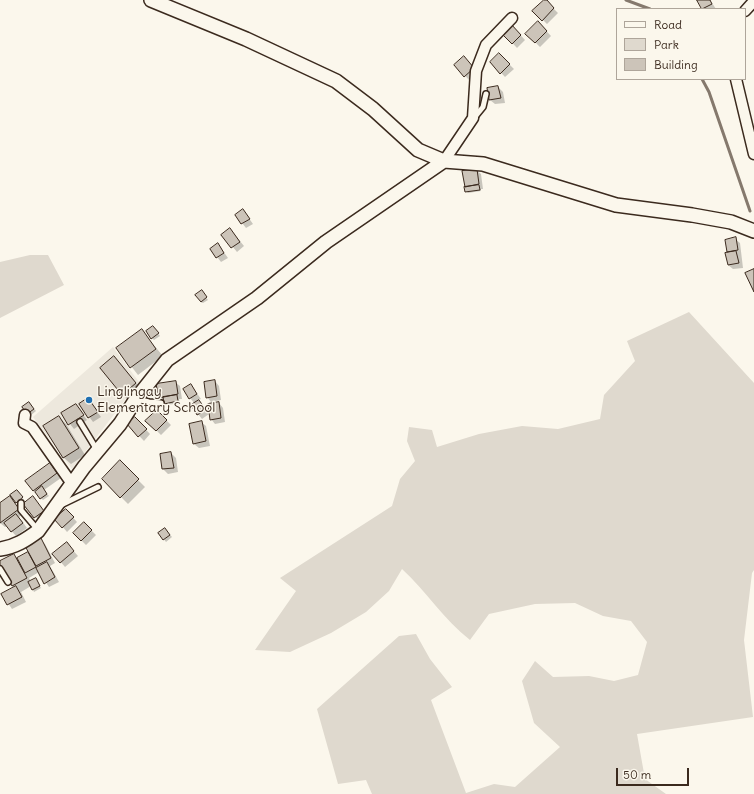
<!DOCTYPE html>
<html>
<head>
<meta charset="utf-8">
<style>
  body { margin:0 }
  #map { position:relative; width:754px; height:794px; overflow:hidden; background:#fbf7ec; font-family:Delius,sans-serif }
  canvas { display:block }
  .legend { position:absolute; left:616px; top:8px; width:130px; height:72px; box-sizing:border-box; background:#fbf7ec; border:1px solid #aea59a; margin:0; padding:5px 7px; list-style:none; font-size:12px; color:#3b2a1e }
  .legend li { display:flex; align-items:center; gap:8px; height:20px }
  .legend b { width:20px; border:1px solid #aea59a }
  .scale { position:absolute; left:616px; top:768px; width:73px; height:18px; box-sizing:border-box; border:2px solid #3b2a1e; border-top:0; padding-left:5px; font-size:12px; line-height:14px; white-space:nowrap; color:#3b2a1e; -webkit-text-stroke:3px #fbf7ec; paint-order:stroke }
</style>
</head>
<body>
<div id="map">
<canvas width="754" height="794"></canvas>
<ul class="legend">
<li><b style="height:5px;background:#fbf7ec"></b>Road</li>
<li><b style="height:11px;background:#dfd9ce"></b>Park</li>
<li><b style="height:11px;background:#ccc4b9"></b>Building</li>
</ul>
<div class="scale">50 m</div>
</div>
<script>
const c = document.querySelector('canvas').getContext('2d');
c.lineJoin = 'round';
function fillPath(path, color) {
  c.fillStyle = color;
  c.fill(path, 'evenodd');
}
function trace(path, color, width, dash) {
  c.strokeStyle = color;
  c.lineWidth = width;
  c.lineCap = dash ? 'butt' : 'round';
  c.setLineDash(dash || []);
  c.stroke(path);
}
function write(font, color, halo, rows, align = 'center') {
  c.font = font + ' Delius,sans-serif';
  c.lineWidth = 3;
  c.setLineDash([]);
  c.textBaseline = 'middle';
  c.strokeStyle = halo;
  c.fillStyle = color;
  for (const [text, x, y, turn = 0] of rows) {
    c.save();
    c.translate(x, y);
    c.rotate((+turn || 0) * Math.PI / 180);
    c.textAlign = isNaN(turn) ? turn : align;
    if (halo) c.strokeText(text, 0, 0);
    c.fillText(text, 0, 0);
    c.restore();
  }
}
fillPath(new Path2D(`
  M113,347L139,382L72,469L33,417Z`), '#ede8dd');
fillPath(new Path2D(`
  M30,255H48L64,285L0,318V262Z
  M689,312L754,383V570L752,573L744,640L753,717L637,734L645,779L666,794H372L366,780L338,784L317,709L399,636L416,634L430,659L452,687L431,700L466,793L494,784L515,787L560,747L534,723L522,681L535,661L553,677L589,676L614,681L638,675L647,642L631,621L603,616L575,603L535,604L489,614L470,640C444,620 426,591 402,569L389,591L366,612L331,633L290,652L255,650L296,591L280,578L392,506L400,479L415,461L407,441L409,427L432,430L437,447L479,434L522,426L558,429L600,419L604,395L635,361L627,341Z`), '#dfd9ce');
fillPath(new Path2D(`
  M545,0L558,13L547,24L534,11Z
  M698,0H710L716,9H704Z
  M538,22L551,36L540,47L527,34Z
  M511,25L525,40L517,48L503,33Z
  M499,54L514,69L505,77L491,62Z
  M455,65L478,73L470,81Z
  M498,87L503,92L505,103L495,104L490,100L488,89Z
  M464,167L471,168V171L476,170L481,174L483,189H481V191L468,193L466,191V171Z
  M243,210L253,224L246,228L236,215Z
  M230,229L244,246L237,252L223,235Z
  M735,239L740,243L743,268L733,269L728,265L730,253L728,251Z
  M218,244L228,258L221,262L211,249Z
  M203,293L208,300L203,303L201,302Z
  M155,329L160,336L154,340L152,338Z
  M141,330L163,356L138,375L117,348Z
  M114,357L142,390L129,401L122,394Z
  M215,381L219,386L221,400L211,402L207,397Z
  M175,382L180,386L182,399H179L180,403L167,405L160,397Z
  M191,385L201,399L198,400L209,414L202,419L198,414L195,404L190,398Z
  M88,399L101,417L93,422L80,404Z
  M219,403L223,408L225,422L215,424L211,419Z
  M31,405L36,411L30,416L28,414Z
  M76,405L87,420L74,429L62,414Z
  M157,411L171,425L161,435L147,421Z
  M59,417L66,424L85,455L71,464L63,457Z
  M201,422L206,426L210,446L199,448L194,444L190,425Z
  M140,423L150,434L144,441L128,424Z
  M171,453L176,458L178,472L168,474L163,469L161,455Z
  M120,462L145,487L128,504L103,479Z
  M50,464L61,478L44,490L49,496L43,500L33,490Z
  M19,493L24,500L18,504L16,502Z
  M10,497L23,514L19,517L27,528L16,536L7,526L5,527L0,523V504Z
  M33,497L48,516L40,522L25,504Z
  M66,510L77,522L67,532L56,519Z
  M84,523L96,535L86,545L74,533Z
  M167,531L172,537L166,542L159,533Z
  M40,539L45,544L55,563L50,566L59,582L49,587L39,572L29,578L31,582L36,579L41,588L34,592L31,586L21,592L26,602L12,609L2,594L14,588L0,562L13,555L17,559L30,552Z
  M71,548L78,556L65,567L54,554Z`), '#0003');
trace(new Path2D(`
  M626,0L650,9
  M702,79L709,92L750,211`), '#85796d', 3);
const building = new Path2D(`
  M544,0H547L554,8L542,21L532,11Z
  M697,0H710L712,4L702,9Z
  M538,21L547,31L535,43L525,34Z
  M511,24L521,35L512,44L501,33Z
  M499,53L510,64L500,74L490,62Z
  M464,56L474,68L464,77L454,65Z
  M498,86L501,98L489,100L487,88Z
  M477,169L479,184L465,187L462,171Z
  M479,185L480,190L465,192L464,187Z
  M243,209L250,219L241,224L235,215Z
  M230,228L240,242L231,248L221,235Z
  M736,237L738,250L727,252L725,240Z
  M218,243L224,253L216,258L210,249Z
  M736,251L739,263L728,265L725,253Z
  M754,269V292L745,273Z
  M202,290L207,297L201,302L195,295Z
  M153,326L159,333L151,339L146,331Z
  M142,329L156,349L130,368L116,348Z
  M114,356L136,383L122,395L100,368Z
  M215,380L217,396L206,398L204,382Z
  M176,381L178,394L159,398L156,384Z
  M191,384L197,394L189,399L183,389Z
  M177,395L178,401L164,404L163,397Z
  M88,398L98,412L88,418L79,404Z
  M199,400L206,410L197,415L191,405Z
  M29,402L34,409L27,414L22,407Z
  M219,402L221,418L210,420L208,404Z
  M76,404L84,415L68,425L61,413Z
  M157,410L167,420L156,431L145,421Z
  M59,416L79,448L63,458L43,426Z
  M135,417L147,429L138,437L127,424Z
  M202,421L206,441L193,444L189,424Z
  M171,452L174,468L162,469L160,454Z
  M120,460L139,479L120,498L102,479Z
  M50,463L57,473L33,491L25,481Z
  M42,486L47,494L40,499L35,492Z
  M17,490L23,497L16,503L10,495Z
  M10,496L19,509L0,523V503Z
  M33,496L44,511L34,518L23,504Z
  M66,509L74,517L62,528L54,519Z
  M16,514L23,523L11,532L4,523Z
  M84,522L92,530L81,541L73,533Z
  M165,528L170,535L163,540L158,533Z
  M41,538L51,558L36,566L25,546Z
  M67,542L74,551L60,563L52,554Z
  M28,552L36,567L25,573L17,558Z
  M14,554L27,578L12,586L0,565V561Z
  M47,562L55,577L44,584L36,568Z
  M36,578L40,586L32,590L28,582Z
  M16,586L22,597L7,605L1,594Z`);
fillPath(building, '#ccc4b9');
trace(building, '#3b2a1e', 1);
const service = new Path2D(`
  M474,118L483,107L486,94
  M137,399L149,402L161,403
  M80,422L97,450
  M21,503V510L38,530
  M61,505L98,487
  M0,569L8,582`);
const minor = new Path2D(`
  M745,11L754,1
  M736,79L754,154
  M444,161L473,118L476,71L486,45L512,18
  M25,415L24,423L32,427L72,484`);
const tertiary = new Path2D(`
  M151,0L246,39L336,81L373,109L418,150L444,161
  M0,549C15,547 26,540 38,531L84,467L120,424L136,399L167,360L257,298L326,242L444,161L483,164L616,205L692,215L731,222L754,231`);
trace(service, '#3b2a1e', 8);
trace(minor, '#3b2a1e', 13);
trace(tertiary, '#3b2a1e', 16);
trace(service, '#fbf7ec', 5);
trace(minor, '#fbf7ec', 10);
trace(tertiary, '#fbf7ec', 13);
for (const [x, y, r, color] of [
  [89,400,4,"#1f6fb2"]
]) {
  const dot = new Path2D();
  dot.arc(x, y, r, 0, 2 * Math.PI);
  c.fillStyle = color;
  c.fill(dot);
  trace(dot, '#fbf7ec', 1.5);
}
write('14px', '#3b2a1e', '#fbf7ec', [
  ["Linglingay",97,392],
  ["Elementary School",97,408]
], 'left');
</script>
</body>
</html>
